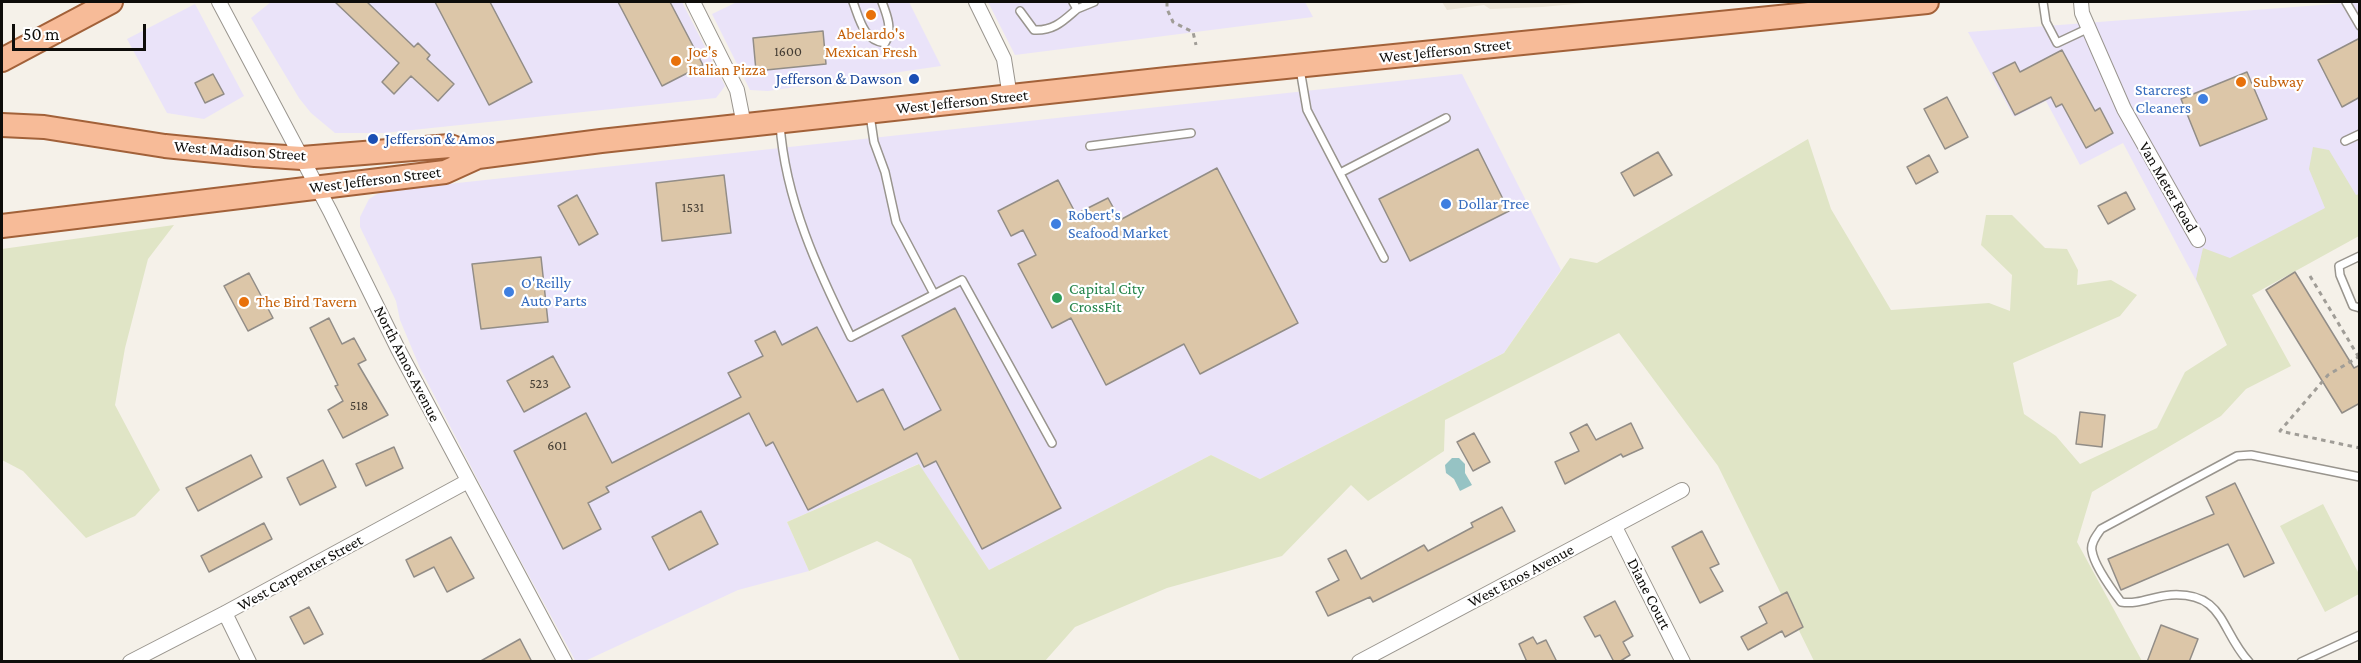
<!DOCTYPE html>
<html>
<head>
<meta charset="utf-8">
<style>
  body { margin:0 }
  #map { position:relative; width:2361px; height:663px; overflow:hidden; background:#f5f1e9; font-family:"Crimson Pro",serif }
  canvas { display:block }
  .frame { position:absolute; inset:0; border:3px solid #0e0d0a; pointer-events:none }
  .scale { position:absolute; left:12px; top:24px; width:134px; height:27px; box-sizing:border-box; border:3px solid #0e0d0a; border-top:0; padding-left:8px; font-size:18px; line-height:21px; white-space:nowrap; color:#0e0d0a; -webkit-text-stroke:4px #fff; paint-order:stroke }
</style>
</head>
<body>
<div id="map">
<canvas width="2361" height="663"></canvas>
<div class="frame"></div>
<div class="scale">50 m</div>
</div>
<script>
const c = document.querySelector('canvas').getContext('2d');
c.lineJoin = 'round';
function fillPath(path, color) {
  c.fillStyle = color;
  c.fill(path, 'evenodd');
}
function trace(path, color, width, dash) {
  c.strokeStyle = color;
  c.lineWidth = width;
  c.lineCap = dash ? 'butt' : 'round';
  c.setLineDash(dash || []);
  c.stroke(path);
}
function write(font, color, halo, rows, align = 'center') {
  c.font = font + ' "Crimson Pro",serif';
  c.lineWidth = 4.5;
  c.setLineDash([]);
  c.textBaseline = 'middle';
  c.strokeStyle = halo;
  c.fillStyle = color;
  for (const [text, x, y, turn = 0] of rows) {
    c.save();
    c.translate(x, y);
    c.rotate((+turn || 0) * Math.PI / 180);
    c.textAlign = isNaN(turn) ? turn : align;
    if (halo) c.strokeText(text, 0, 0);
    c.fillText(text, 0, 0);
    c.restore();
  }
}
fillPath(new Path2D(`
  M271,2H682L725,86L716,98L384,133H335L311,113L299,98L251,18Z
  M737,2H909L941,66L768,91L750,90L712,14Z
  M988,2H1305L1313,17L1015,55Z
  M2359,2V225L2209,305L2123,143L2080,165L2046,101L2014,117L1968,32Z
  M195,4L244,96L204,119L167,113L127,39Z
  M1462,74L1561,270L1504,353L1260,479L1211,455L989,570L918,464L787,522L809,571L738,590L585,661L576,662L500,523L420,368L400,320L396,301L360,227V217L369,199L382,191L393,190Z`), '#eae3f9');
fillPath(new Path2D(`
  M1442,2H1596L1542,7L1490,9L1484,5L1447,10Z`), '#ebe4d6');
fillPath(new Path2D(`
  M1808,139L1831,209L1891,310L1989,303L2010,311L2012,275L1981,245L1986,215H2012L2045,248L2067,249L2078,270L2077,285L2111,280L2137,295L2120,316L2013,363L2024,414L2056,436L2080,464L2157,428L2185,372L2227,345L2196,279L2203,248L2230,258L2325,208L2309,169L2313,147L2329,150L2356,195L2359,194V236L2252,295L2291,366L2246,389L2221,416L2092,492L2077,542L2142,661H1814L1718,466L1619,333L1445,420L1444,451L1368,501L1351,485L1282,556L1167,588L1075,627L1045,661H960L911,559L877,541L809,571L787,522L919,464L989,570L1211,455L1260,479L1504,353L1570,258L1597,263Z
  M174,225L148,259L125,348L115,405L160,490L135,516L86,538L23,471L2,460V249Z
  M2323,504L2359,574V594L2325,612L2280,526Z`), '#e0e5c6');
fillPath(new Path2D(`
  M1452,458H1459L1465,464V473L1472,485L1460,491L1454,479L1446,473L1445,465Z`), '#96c3c4');
const building = new Path2D(`
  M335,2H367L414,47L418,43L430,55L427,59L454,84L438,101L411,76L394,94L382,82L399,63Z
  M435,2H490L532,82L489,105Z
  M618,2H670L703,65L662,86Z
  M823,31L826,64L756,71L753,38Z
  M2360,38V97L2342,107L2318,60Z
  M2062,50L2095,111L2100,108L2113,133L2086,148L2062,104L2056,107L2051,97L2015,115L1993,73L2015,62L2020,72Z
  M2247,72L2267,119L2200,146L2181,99Z
  M213,74L224,94L205,103L195,83Z
  M1947,97L1968,137L1945,149L1924,109Z
  M1478,149L1509,211L1410,261L1379,199Z
  M1658,152L1672,175L1634,196L1621,173Z
  M1929,155L1938,172L1916,184L1907,167Z
  M1217,168L1298,323L1200,374L1184,344L1106,385L1071,318L1052,328L1018,264L1036,255L1023,230L1011,236L998,211L1058,180L1076,214L1108,198L1120,220Z
  M724,175L731,233L662,241L656,183Z
  M2126,192L2135,209L2108,224L2098,206Z
  M577,195L598,234L579,245L558,206Z
  M541,257L548,322L481,329L472,264Z
  M2295,272L2354,368L2360,365V403L2342,413L2266,290Z
  M249,273L273,318L248,331L224,286Z
  M955,308L1061,508L982,549L936,461L924,467L917,453L808,510L773,442L766,446L749,413L606,487L609,492L588,503L601,529L563,549L514,451L586,413L612,463L741,397L728,373L763,356L755,341L775,331L782,345L817,327L857,402L883,389L904,430L941,410L902,336Z
  M329,318L342,344L354,338L366,360L358,364L388,415L343,438L328,410L343,401L335,386L338,385L310,328Z
  M553,356L570,387L524,412L507,381Z
  M2080,412L2105,415L2102,447L2076,444Z
  M1631,423L1643,448L1623,457L1621,454L1565,484L1555,462L1579,451L1570,433L1587,424L1596,440Z
  M1474,433L1490,462L1473,471L1457,442Z
  M394,447L403,468L366,486L356,464Z
  M251,455L262,477L198,511L186,488Z
  M323,460L336,487L300,505L287,478Z
  M2235,483L2274,563L2244,577L2228,544L2121,590L2108,559L2214,514L2206,497Z
  M1502,507L1515,531L1373,602L1370,597L1328,616L1316,592L1339,580L1328,559L1346,550L1361,579L1424,545L1428,551L1473,527L1471,523Z
  M701,511L718,544L669,570L652,537Z
  M264,523L272,539L209,572L201,556Z
  M1702,531L1719,564L1710,568L1723,591L1700,603L1672,547Z
  M451,537L474,578L447,592L434,567L414,577L406,560Z
  M1787,592L1803,627L1785,637L1782,631L1748,650L1741,637L1767,623L1759,607Z
  M1615,601L1633,636L1623,642L1630,655L1619,662H1614L1600,635L1595,637L1584,617Z
  M309,607L323,634L304,644L290,617Z
  M2161,625L2198,639L2189,662H2147Z
  M1533,637L1537,644L1546,640L1557,662H1527L1519,644Z
  M520,639L532,662H479Z`);
fillPath(building, '#dcc6a8');
trace(building, '#928d87', 1.5);
const service = new Path2D(`
  M853,2C860,20 863,40 885,43C893,30 887,15 882,2
  M1073,2L1077,9L1094,2
  M2043,2L2046,22L2057,43L2089,28
  M2346,2L2360,26
  M1020,11L1034,30C1054,31 1063,21 1077,9
  M1300,69L1307,110L1384,258
  M870,115L874,142L885,172L896,222L934,294
  M780,124C785,199 818,271 851,337L962,280L1052,443
  M2345,141L2360,134
  M1090,146L1191,133
  M1340,173L1446,118
  M2360,256L2339,266L2340,275L2353,306L2360,308
  M2249,662C2220,631 2225,592 2171,595C2153,596 2139,605 2121,602C2112,590 2094,565 2092,551C2090,543 2097,535 2101,529L2237,456L2251,455L2360,477
  M2301,662L2360,635`);
const minor = new Path2D(`
  M219,2L330,211L398,349L565,662
  M693,2L737,90L744,125
  M976,2L1004,59L1010,97
  M2081,2L2082,13L2124,109L2198,240
  M1615,527L1683,662
  M225,613L249,662
  M130,662L225,613L468,481
  M1359,662L1682,490`);
const primary = new Path2D(`
  M2,60L111,2
  M2,125L44,127L165,146L255,155L302,158L450,146L478,157
  M2,226L445,172L478,157L601,141L1167,79L1927,2`);
trace(service, '#99958e', 10);
trace(minor, '#99958e', 16);
trace(primary, '#a26139', 26);
trace(new Path2D(`
  M1167,2V9L1173,22L1193,32L1196,45
  M2310,276L2358,356
  M2360,356L2328,375L2280,431L2360,448`), '#a09d97', 3, [4.5, 4.5]);
trace(service, '#fff', 7);
trace(minor, '#fff', 14);
trace(primary, '#f7bb98', 22);
for (const [x, y, r, color] of [
  [871,15,6,"#e8710a"],
  [676,61,6,"#e8710a"],
  [914,79,6,"#1a4fb4"],
  [2241,82,6,"#e8710a"],
  [2203,99,6,"#3f7fe0"],
  [373,139,6,"#1a4fb4"],
  [1446,204,6,"#3f7fe0"],
  [1056,224,6,"#3f7fe0"],
  [509,292,6,"#3f7fe0"],
  [1057,298,6,"#2e9e5b"],
  [244,302,6,"#e8710a"]
]) {
  const dot = new Path2D();
  dot.arc(x, y, r, 0, 2 * Math.PI);
  c.fillStyle = color;
  c.fill(dot);
  trace(dot, '#fff', 2);
}
write('14px', '#423b32', null, [
  ["1600",788,52],
  ["1531",693,208],
  ["523",539,384],
  ["518",359,406],
  ["601",557,446]
]);
write('16px', '#c56008', '#fff', [
  ["Abelardo's",871,34,"center"],
  ["Mexican Fresh",871,52,"center"],
  ["Joe's",688,52],
  ["Italian Pizza",688,70],
  ["Subway",2253,82],
  ["The Bird Tavern",256,302]
], 'left');
write('16px', '#0e0d0a', '#fff', [
  ["West Jefferson Street",1445,51,-6],
  ["West Jefferson Street",962,102,-6],
  ["West Madison Street",240,151,4],
  ["West Jefferson Street",375,180,-7],
  ["Van Meter Road",2168,187,60],
  ["North Amos Avenue",407,364,63],
  ["West Carpenter Street",300,573,-29],
  ["West Enos Avenue",1521,576,-28],
  ["Diane Court",1649,594,63]
]);
write('16px', '#164399', '#fff', [
  ["Jefferson & Dawson",902,79],
  ["Jefferson & Amos",385,139,"left"]
], 'right');
write('16px', '#366cbe', '#fff', [
  ["Starcrest",2191,90,"right"],
  ["Cleaners",2191,108,"right"],
  ["Dollar Tree",1458,204],
  ["Robert's",1068,215],
  ["Seafood Market",1068,233],
  ["O'Reilly",521,283],
  ["Auto Parts",521,301]
], 'left');
write('16px', '#27864d', '#fff', [
  ["Capital City",1069,289],
  ["CrossFit",1069,307]
], 'left');
</script>
</body>
</html>
